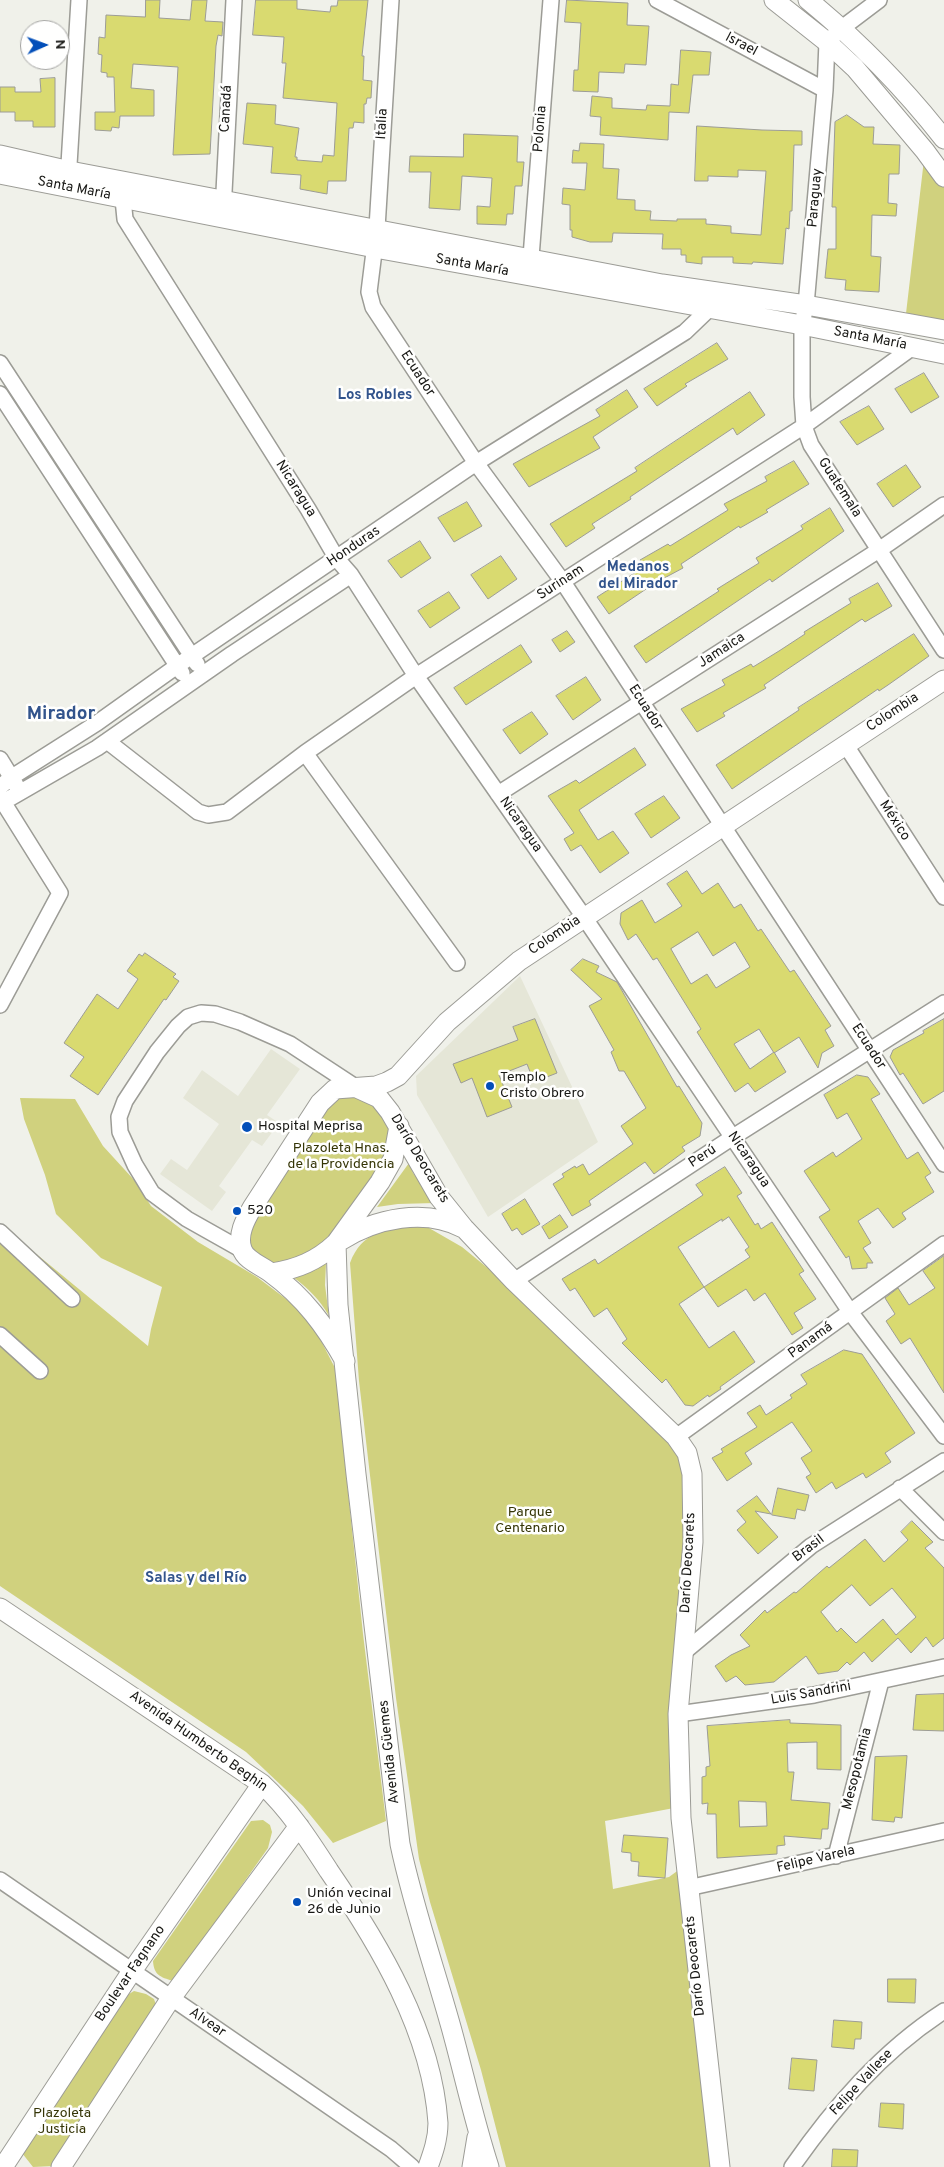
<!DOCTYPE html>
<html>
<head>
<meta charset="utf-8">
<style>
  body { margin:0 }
  #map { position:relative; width:944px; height:2167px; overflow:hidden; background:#f0f1ea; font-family:Overpass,sans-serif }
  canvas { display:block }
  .north { position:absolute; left:20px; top:20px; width:50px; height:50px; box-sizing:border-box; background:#fffffe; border:1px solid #a2a2a0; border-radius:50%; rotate:88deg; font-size:14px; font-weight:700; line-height:20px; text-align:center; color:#171714 }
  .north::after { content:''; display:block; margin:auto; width:18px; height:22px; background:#034fb9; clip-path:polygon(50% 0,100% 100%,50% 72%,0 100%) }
</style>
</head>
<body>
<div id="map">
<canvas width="944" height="2167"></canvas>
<div class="north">N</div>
</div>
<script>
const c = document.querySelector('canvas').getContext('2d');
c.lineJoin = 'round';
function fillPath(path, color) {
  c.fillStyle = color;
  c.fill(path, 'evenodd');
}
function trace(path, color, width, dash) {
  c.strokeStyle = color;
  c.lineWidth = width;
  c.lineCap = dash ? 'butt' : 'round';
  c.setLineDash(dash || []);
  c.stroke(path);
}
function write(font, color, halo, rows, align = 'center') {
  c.font = font + ' Overpass,sans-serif';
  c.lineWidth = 5;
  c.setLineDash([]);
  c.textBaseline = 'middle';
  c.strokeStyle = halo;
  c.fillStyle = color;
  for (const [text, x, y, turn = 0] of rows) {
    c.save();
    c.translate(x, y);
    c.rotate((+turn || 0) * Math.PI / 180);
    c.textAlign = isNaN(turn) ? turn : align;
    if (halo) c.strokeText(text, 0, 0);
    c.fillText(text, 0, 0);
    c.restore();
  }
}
fillPath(new Path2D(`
  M520,976L598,1142L488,1217L417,1095L416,1076Z
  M271,1049L300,1069L267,1115L279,1123L262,1146L252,1140L219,1186L226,1192L212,1211L160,1174L171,1159L187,1170L219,1124L183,1098L202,1070L238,1096Z`), '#e5e6d7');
fillPath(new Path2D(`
  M925,151L944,177V330L905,322Z
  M335,1089L370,1093L397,1143L336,1243L291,1270L253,1262L242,1230Z
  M20,1098L75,1099L103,1146L135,1181L151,1206L198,1242L257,1277L294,1305L315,1329L335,1368L363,1634L386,1821L333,1843L303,1806L246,1752L0,1586V1224L148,1346L151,1329L162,1287L101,1258L56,1214L45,1175L24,1119Z
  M409,1163L413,1173L435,1203L398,1204L377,1207Z
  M415,1225L429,1228L462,1247L506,1283L625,1396L672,1446L679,1458L683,1470L684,1536L678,1629L674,1808L605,1821L613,1889L669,1877L680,1869L711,2167H506L481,2070L430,1902L419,1859L396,1698L359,1381L350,1263C362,1231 385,1230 415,1225Z
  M326,1263L325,1285L329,1316C320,1300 308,1288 293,1277L316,1269Z
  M263,1820L270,1825L272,1832L268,1848L192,1956L173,1981C160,1977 154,1975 153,1961L251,1821Z
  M134,1991L146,1994L154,1999L156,2005L54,2166L33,2167L22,2153L124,1997Z`), '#d0d17e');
const building = new Path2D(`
  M146,0H160L159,18L190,20L192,0H207L205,21L223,22L222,36L218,35L216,46L210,154L173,155L178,67L133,64L131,88L154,90V116H120L119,128L112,127L111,131L95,130V112H115L114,77H107V73L101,72L102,55L98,54L99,37L105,38L106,15L145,17Z
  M256,0H297V9L330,12L331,6H337L338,0H368L362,56H364L363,80L372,81L371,98H367L366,104H364V123L354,122L353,128H349L346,181H328L327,194L300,189L301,175L271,173L273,147L243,144L247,103L276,105L275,124L299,128L295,157H297V160L322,162L323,155L334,156L337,103L283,98L286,63H282L284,37L253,35Z
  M567,0L628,3L627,25L649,26L646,65L625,64L624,73L599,72L598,92L573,91L574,70H578L581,23L565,22Z
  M681,50L711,52L709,75H693L689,113L669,112L668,140L600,135L601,117L590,116L592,96L612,98V108L646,110L647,105L670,106L671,84L678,85Z
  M55,78V127H33V121H15V112H0V87H15V92H41L40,79Z
  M847,115L864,127H874L873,144L900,145L899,174H889L888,203L897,204L896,216L872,215L871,256L881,257L879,292L845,290L846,280L825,278L828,249H836V207H832L835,122Z
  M697,126L762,130L802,131V145H794L792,211H790L789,229L786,228L783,264L753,262L752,264L733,263V257H702V264L686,262V255H681V249H662L663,234L613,233L612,242H590L572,237V230H570V205L562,204L563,188L585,190L587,163H572L573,150L579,151L580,143L604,144L603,168L619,169L617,199L635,200V210L651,211L650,220L677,221V219H706V224L731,226V233L761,235L766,171L738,170V177L708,176V181H695Z
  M464,134L518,136L517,162H524L522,186H515L513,214H507L506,225L477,224V206L490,207L492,178L462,176L460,210L429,208L431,172H409L410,156L463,157Z
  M717,343L728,359L685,384L687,386L657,406L644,389Z
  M924,373L939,397L911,413L895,389Z
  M627,390L638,407L593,437L600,448L529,487L513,464L600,416L596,410Z
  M750,392L765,415L737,435L733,428L630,497L631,499L592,524L595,528L566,547L550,524L637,471L635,468Z
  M869,406L884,429L857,445L840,422Z
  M794,461L809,484L766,510L768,512L740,528L739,526L681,564L683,568L655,583L609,614L597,597L644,567L640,560L668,544L670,546L728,510L724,504L767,481L765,477Z
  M906,465L921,487L893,507L877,484Z
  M467,502L482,526L454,542L438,518Z
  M830,508L844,531L772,582L770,579L646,663L634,646L719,591L717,589L759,563L756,558L803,529L801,526Z
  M420,541L431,558L401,578L388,561Z
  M501,556L517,579L488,599L471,575Z
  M878,583L892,606L865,622L862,619L764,685L766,688L723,713L725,716L697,732L681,709L725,685L722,680L751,664L753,667L779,651L805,634L804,632L851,603L849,599Z
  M449,592L460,608L430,628L418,611Z
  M567,631L575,642L560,652L552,640Z
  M914,634L929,656L888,685L879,691L878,689L732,789L716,765L799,710L798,708Z
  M521,645L532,662L466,705L454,688Z
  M586,677L601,700L573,720L556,696Z
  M532,712L548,734L520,754L503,730Z
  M635,748L646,765L579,810L598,840L613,831L629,853L600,873L581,845L571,851L564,839L574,833L548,796L576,780L579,783Z
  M664,796L680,818L651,838L635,814Z
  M687,871L702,894L718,883L734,908L741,904L758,931L761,929L790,972L794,970L831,1026L825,1030L834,1046L822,1053L818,1068L799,1037L774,1053L759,1029L734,1044L750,1069L774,1052L786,1072L755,1092L748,1083L735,1092L697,1032L701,1029L657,958L653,960L636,934L628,940L620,924L621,913L642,900L655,923L682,906L667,884ZM698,932L713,956L735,942L750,967L716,988L707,974L691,984L671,949Z
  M145,953L176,974L173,977L179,981L166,1000L164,999L98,1095L70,1076L84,1057L64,1043L97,994L118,1009L138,979L127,971L139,954L142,956Z
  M583,959L599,966L596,972L617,982L677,1087L679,1086L702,1123L700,1136L682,1147L685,1151L654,1174L645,1162L589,1201L591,1205L572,1216L553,1184L564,1177L562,1174L575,1166L576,1168L583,1164L589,1175L633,1144L621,1126L646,1108L624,1071H619L611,1052L614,1050L589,1006L602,999L571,970Z
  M535,1019L557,1073L534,1082L527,1064L499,1075L512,1107L487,1117L472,1078L461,1083L453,1064L518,1040L513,1027Z
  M944,1019V1091L923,1104L903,1073L900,1075L890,1057L893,1050L924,1033L923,1031Z
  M857,1075L868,1077L880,1094L871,1099L907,1159L918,1152L931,1173L925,1177L934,1192L902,1213L906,1219L893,1228L878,1208L858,1221L871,1243L863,1248L873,1263H867V1268L852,1269L849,1256L846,1258L819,1217L830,1210L804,1171L833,1152L836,1157L862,1139L847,1113L837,1119L824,1095Z
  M725,1167L742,1193L737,1196L755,1225L758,1223L761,1229L772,1222L804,1271L799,1274L816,1299L794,1313L803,1328L792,1335L765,1293L754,1301L746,1289L718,1307L704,1287L679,1304L709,1348L734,1331L755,1362L720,1387L721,1389L709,1397L708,1395L693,1406L685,1405L666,1379L662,1383L622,1343L627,1339L607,1308L594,1317L575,1288L570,1291L562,1279L595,1259L598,1264L703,1195L696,1185ZM729,1217L749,1247L745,1250L750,1257L704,1287L678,1247L722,1219V1221Z
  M525,1199L540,1224L522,1235L517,1228L512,1231L502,1214Z
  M560,1215L568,1227L549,1239L542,1227Z
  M944,1256V1393L910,1338L901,1344L886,1321L895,1314L885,1298L898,1288L909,1305L935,1288L923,1271Z
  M844,1350L862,1354L915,1433L885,1453L891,1462L866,1478L863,1473L836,1489L832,1482L816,1493L806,1477L811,1474L801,1458L812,1451L792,1422L745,1453L752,1464L727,1481L712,1458L723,1452L721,1449L757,1427L747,1413L760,1405L766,1415L792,1398L790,1395L807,1384L801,1375Z
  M778,1488L809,1495L805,1511L797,1509L795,1519L772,1515Z
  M757,1496L771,1514L755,1511L778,1537L758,1554L737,1530L746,1522L737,1511Z
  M912,1521L933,1542L925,1548L944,1568V1638L933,1647L926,1637L911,1653L898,1638L872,1662L864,1652L850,1665L847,1662L838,1671L818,1674L806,1656L774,1682L745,1685L736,1676L726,1682L715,1666L731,1655L750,1646L740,1635L765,1610L767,1613L794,1592L796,1593L827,1566L829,1568L865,1539L884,1562L908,1540L901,1532ZM852,1585L870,1606L892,1588L916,1617L896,1635L883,1619L856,1643L841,1628L837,1632L821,1612Z
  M944,1694V1731L913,1730L916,1695Z
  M790,1720V1723L841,1725V1770L817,1769V1742L787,1743L788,1772H794L791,1800L830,1803L828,1829H822L821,1839L784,1836L785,1845L777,1846V1854L717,1858L716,1814H707L708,1803L702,1804V1777L706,1776V1767L710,1766L707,1726ZM739,1801L766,1802L767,1826L740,1827Z
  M907,1756L902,1818L895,1817L894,1822L872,1820L875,1757Z
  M624,1835L668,1838L665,1878L638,1876L639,1862L631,1861V1853L622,1852Z
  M888,1979H916L915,2003L888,2002Z
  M834,2020L862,2022L861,2039H855L854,2049L832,2047Z
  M792,2058L817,2060L814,2091L789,2089Z
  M881,2103L904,2104L903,2129L879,2127Z
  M833,2149L858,2150L857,2167H832Z`);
fillPath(building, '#d9da70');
trace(building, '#9c9c96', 1);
const minor = new Path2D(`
  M391,0L377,228L369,292L373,307L476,463L563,582L944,1164
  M657,0L825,90
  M879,0L842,28L827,42L825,90L806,305L802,325V397L804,426L811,445L944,650
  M68,181L79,0
  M123,199L125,219L308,509L337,559L351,575L416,676L584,917L851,1313L944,1436
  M223,211L234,0
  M528,270L531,257L551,0
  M0,363L197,664
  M0,394L182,673
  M107,741L198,812L208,815L227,812L305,753L416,676L804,426L913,347
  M845,744L944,897
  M305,753L457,963
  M0,759L16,785
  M0,787L12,777L97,723L177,666L476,463L685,332L709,309
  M498,794L879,550L944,505
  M0,797L60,893L0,1005
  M0,804L97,748L232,654L351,575
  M0,1232L72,1299
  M242,1250L187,1219L152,1193L135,1165L120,1132L119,1117L125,1101L157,1052L178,1026L188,1017L201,1013L215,1014L240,1022L290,1044L357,1088
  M514,1281L733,1137L944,1003
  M0,1335L40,1371
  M676,1437L944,1244
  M900,1488L944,1532
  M684,1652L811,1546L944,1461
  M678,1714L814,1695L944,1667
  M836,1856L881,1681
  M0,1880L391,2149L412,2167
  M688,1888L944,1831
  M792,2167C834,2107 882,2051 944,2011`);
const tertiary = new Path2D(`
  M774,0L827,42L855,68L925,151L944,177
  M808,0C858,41 904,88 944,139
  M0,155L70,171L662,284L806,305L944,330
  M0,174L375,248L802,325L944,354
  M357,1088L379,1098L390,1112L439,1197L464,1228L514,1281L676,1437L687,1453L692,1474L693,1542L678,1714L681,1818L720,2167
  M340,1241C376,1218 425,1208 463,1228
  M336,1243L338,1305L356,1474L400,1844C413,1906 434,1966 451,2027C464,2074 474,2121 489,2167
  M272,1273C297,1269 317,1261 336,1243L380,1182L393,1159L399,1126
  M345,1361C326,1327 304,1297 271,1273C262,1266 245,1260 242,1249C237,1235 245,1220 252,1208L320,1103L335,1089L376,1086L387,1082L398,1076L447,1022L519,961L944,680
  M0,1608L262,1784C289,1809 309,1840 329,1871C379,1944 432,2032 438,2123C438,2139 433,2153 428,2167
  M3,2167L132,1971L262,1784
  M61,2167L171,1998L299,1826
  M472,2167L477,2137`);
trace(minor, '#9c9c96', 18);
trace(tertiary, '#9c9c96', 21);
trace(minor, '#fff', 15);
trace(tertiary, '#fff', 19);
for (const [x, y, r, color] of [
  [490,1086,5,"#034fb9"],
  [247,1127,6,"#034fb9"],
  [237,1211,5,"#034fb9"],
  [297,1902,5,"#034fb9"]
]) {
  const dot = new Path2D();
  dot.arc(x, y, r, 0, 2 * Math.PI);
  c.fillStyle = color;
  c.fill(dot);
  trace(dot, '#fffffe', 2);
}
write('14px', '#171714', '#fffffe', [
  ["Israel",741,45,28],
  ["Canadá",227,109,-87],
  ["Italia",383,124,-87],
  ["Polonia",541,129,-86],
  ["Santa María",74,189,11],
  ["Paraguay",816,198,-85],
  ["Santa María",472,266,10],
  ["Santa María",870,339,11],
  ["Ecuador",417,374,57],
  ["Guatemala",839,488,57],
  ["Nicaragua",295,489,58],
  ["Honduras",354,547,-34],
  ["Surinam",561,583,-33],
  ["Jamaica",722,651,-33],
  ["Ecuador",645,708,57],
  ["Colombia",893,713,-33],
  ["México",894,821,57],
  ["Nicaragua",520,825,55],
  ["Colombia",555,936,-34],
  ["Ecuador",868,1047,57],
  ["Perú",703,1157,-33],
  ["Darío Deocarets",419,1159,59],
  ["Nicaragua",748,1160,56],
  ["Panamá",811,1341,-36],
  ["Brasil",809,1549,-37],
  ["Darío Deocarets",689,1563,-87],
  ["Luis Sandrini",811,1694,-10],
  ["Avenida Humberto Beghin",198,1742,35],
  ["Avenida Güemes",390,1752,-96],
  ["Mesopotamia",858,1769,-76],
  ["Felipe Varela",816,1860,-13],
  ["Darío Deocarets",696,1966,-96],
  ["Boulevar Fagnano",131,1974,-56],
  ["Alvear",207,2023,34],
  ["Felipe Vallese",862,2083,-47]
]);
write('14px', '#171714', '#fffffe', [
  ["Templo",500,1078],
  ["Cristo Obrero",500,1094],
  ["Hospital Meprisa",258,1127],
  ["520",247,1211],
  ["Unión vecinal",307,1894],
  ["26 de Junio",307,1910]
], 'left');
write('14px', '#353506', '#fffffe', [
  ["Plazoleta Hnas.",341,1149],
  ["de la Providencia",341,1165],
  ["Parque",530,1513],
  ["Centenario",530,1529],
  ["Plazoleta",62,2114],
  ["Justicia",62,2130]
]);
write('bold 15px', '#32548c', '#fffffe', [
  ["Los Robles",375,396],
  ["Medanos",638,568],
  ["del Mirador",638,585],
  ["Salas y del Río",196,1579]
]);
write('bold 19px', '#32548c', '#fffffe', [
  ["Mirador",61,715]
]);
</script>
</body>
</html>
